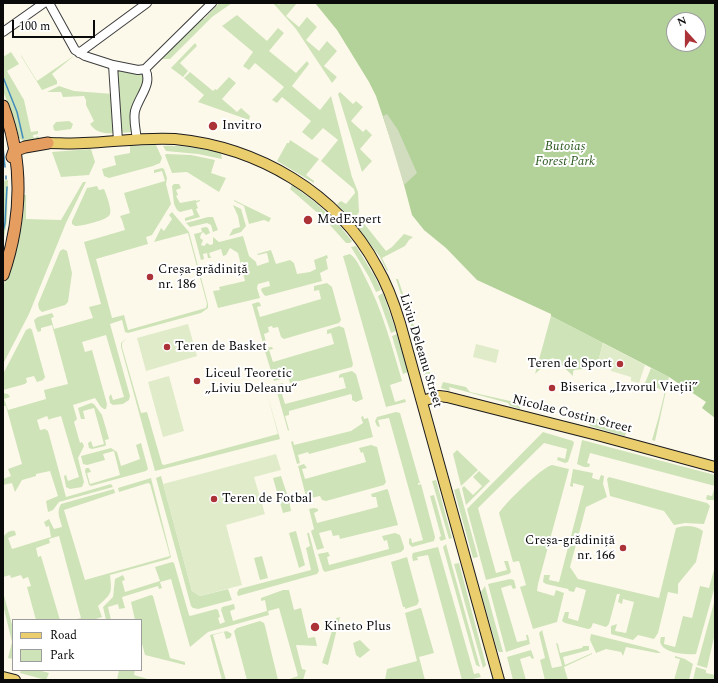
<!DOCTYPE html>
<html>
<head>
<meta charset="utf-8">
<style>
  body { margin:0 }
  #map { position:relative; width:718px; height:683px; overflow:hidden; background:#fdf9ea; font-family:Spectral,serif }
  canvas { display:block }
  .frame { position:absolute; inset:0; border:4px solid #0a0a0a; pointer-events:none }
  .legend { position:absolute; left:12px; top:619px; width:130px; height:52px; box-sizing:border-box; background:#fff; border:1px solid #9d9d9d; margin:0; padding:5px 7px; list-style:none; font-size:12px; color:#0a0a0a }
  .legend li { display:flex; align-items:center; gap:8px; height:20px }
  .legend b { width:20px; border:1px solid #9d9d9d }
  .north { position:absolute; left:666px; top:12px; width:40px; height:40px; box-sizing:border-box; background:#fff; border:1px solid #9d9d9d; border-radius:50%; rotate:339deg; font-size:11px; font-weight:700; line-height:16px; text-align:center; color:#0a0a0a }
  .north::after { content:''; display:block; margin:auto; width:14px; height:18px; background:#ab3236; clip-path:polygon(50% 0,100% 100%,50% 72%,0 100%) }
  .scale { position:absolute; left:12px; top:20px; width:83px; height:18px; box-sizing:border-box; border:2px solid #0a0a0a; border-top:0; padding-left:5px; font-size:12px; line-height:14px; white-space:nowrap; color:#0a0a0a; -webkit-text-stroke:3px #fff; paint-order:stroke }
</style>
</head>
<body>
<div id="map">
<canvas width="718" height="683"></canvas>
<div class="frame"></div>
<ul class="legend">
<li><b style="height:5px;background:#eacd6d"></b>Road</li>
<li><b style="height:11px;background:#cee3b8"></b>Park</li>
</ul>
<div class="north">N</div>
<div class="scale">100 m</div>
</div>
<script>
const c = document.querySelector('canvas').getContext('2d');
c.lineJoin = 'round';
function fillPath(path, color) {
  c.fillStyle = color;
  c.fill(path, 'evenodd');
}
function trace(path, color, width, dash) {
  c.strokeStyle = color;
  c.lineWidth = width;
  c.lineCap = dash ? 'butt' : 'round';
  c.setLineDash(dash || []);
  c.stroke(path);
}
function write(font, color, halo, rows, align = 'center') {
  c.font = font + ' Spectral,serif';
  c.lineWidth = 4;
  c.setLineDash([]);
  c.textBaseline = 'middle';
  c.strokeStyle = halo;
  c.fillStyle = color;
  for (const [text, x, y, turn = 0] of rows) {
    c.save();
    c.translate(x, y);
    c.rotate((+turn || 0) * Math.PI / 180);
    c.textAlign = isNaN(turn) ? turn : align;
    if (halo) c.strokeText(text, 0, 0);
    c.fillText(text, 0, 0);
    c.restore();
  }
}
fillPath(new Path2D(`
  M219,3H232L212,17L170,59H158L160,57L162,59L167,54L165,52L199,18L204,19Z
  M273,3H277L279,5L281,3H297L286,16L299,27L307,17L317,27L306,40L319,51L327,41L337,51L324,66L337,77L332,83L296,29Z
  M237,15L267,41L278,28L284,33L269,51L296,73L307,61L309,64L292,86L320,110L331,96L352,177L358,192L359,212L353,221L337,204L341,201L346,204L355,193L354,189L321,161L338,140L323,128L312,140L302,132L311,121L282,97L277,103L272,100L284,87L255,63L249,70L243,66L253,52L222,26Z
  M195,43L197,46L180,63L188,71L183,77L171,68Z
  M11,52L19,64L7,71L24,100L31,132L38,131V134L33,135V137L35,138L38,136L40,140L23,141L19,138L15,121L3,91V57Z
  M21,55L37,81L75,55L52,74L57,81V84L42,90L21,56Z
  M118,70L140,73L145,76L133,132L120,133L117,72Z
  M190,72L213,91L215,89L217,90L229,77L236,83L222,99L237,112L241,108L250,116L249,120L198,102L204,95L184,78Z
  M59,86L74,91L113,94L115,133C105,134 96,133 90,124L94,121L86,105V100L84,96L63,97L61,92H47Z
  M340,92L353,104L356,101L363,107L351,121L363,132L366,129L372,135L360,149L372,161L362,172L338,94Z
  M69,121L73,124L71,129L56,131L54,130L53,126L56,122Z
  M290,140L319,159L306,175L314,181V183L277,161L287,143H289Z
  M156,145L162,158L160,163L153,166L109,178L104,176L102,169L116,165L114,156L130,153V146Z
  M163,146C183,145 202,149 221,153L222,159L198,154L166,151Z
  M91,149L95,162L89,175L61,177L52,152Z
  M166,154L191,155L215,160L211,173L226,178L219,192L187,172L172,173L165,155Z
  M162,168L164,169L167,178L166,184L171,204L152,235L146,237L148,244L96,259L112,318L124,315L128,330L206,308L207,304L188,233L154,242L161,228L164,231L172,219L169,215L172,212L189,232L208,304V308L201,313L128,333L125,332L122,320L110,324L130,396L129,400L123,404L113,405L110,403L109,397L111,394L113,400L124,397L106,335L82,342L85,352L92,350L107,404L106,409H104L101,407L95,398L73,405L77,419L74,422L80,443L82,442L84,446L78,458L84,482L82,487L70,489L66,487L64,476L66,475L68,481L79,477L61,416L50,419L49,420L47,416L37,420L40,430L45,429L48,431L66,497L111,484L113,487L59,502L53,510L48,512L46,501L58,496L50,471L36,474V476L22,480L15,492L12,483L3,485V479L11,476L8,469L22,464L6,406H3V393L8,394L10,397L4,399L8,410L46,399L44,390L68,384L52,325L41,328V331L38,332L36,328L34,320L38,317L52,313L54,317L51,318L54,329L93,318L89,307L101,304L84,242L125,230L122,220L120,216L130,213L124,193L165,181L162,171L154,173V170Z
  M8,180L7,221L3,244V181Z
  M83,182H86L66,223L29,314L3,364V287L17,246L21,230L24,210L23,195H26V219L61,220Z
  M174,184H179L181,188L176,190L178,195L176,196L180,203L196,200V201L200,200V201L196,203L198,208L196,209L200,217L185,221V218L194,215L192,209L180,212L177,210L174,204L172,186Z
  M292,185L316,203L331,217L327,221L290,189Z
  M97,186L99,190L104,189C106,194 112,209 110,214C109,220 82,226 75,226L72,224V221L87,188Z
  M234,200L271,218L269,222L264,220L249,224L244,206L234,201Z
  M233,205L241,209L246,226L241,232L229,236L233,229L240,227L238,216Z
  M208,217H213L218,230L213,232L211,225L207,223L190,227L186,223Z
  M335,220L352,241L350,243H346L329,224Z
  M362,221L386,251L392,247L404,234L413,237L409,240L405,246L382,258L388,270L387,271L380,257L356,225Z
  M206,227L208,228L210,233L206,235L203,232L201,234L200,238L203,240L201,245L204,246L207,243L210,245L213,244V237L219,242L243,236L249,256L256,262L257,266L269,262L267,253L258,255L257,254L271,250L276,264L290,260L294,263L297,274L310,272L316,269L314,260L327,255L328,258L326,259L328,269L320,273L322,281L266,296L264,295L261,290L262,288L270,286L269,281L258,284L257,288L260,298L218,308L213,291L220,290L219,287L245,281L238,253L230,248L226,255L223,256L221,249L209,253L211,258H208L207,253L203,254L204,259L201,260L194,234L202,232L201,228Z
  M356,246L375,277L381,290L376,292L369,277L351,247Z
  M63,249L67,251L72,273L68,302L65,305L42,312L39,309L38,304L60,251Z
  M350,254C357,259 361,269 365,277C382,309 392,346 402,381L390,385L395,402L405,399L406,402L386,407L343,256Z
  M396,279H398L431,376L425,379L423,372L425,370Z
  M327,283L332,287L341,320L339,323L284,339L281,337L278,327L273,328L272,326L268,327L269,332L264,334L266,342L263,343L252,304L258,302L260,303L261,306L257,307L260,317L321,299L319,290L314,291V286Z
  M383,293L396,331L391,333L378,296Z
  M551,316L603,343L598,362L585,359L583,369L574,370L573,372V376L555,359L552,358L535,374Z
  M339,326L344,328L353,364L352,367L292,383H290L288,377L274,381L264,348L272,347L273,349L269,350L273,362L334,344L331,333L327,334V330Z
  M30,328L32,330L45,377L43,380L37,382L34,376L26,378L27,382L25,384L3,390V374L26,330Z
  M397,334L408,372L403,374L392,336Z
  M127,338L122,343V347L141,413L147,412L162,464L164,465L278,434L266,390L280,439L155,471L121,347V343Z
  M651,368L669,377L655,441L652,440L659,416L665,391L645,383Z
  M352,371L356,374L363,399L356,402L352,400V396L351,394L289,411V415L285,416L289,430L288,431L275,385L283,383L285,393L282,394L285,404L346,388L343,377L339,378V376L340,374Z
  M443,382L466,387L470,392L519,403L520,408L519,410L518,408L510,406L508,403L449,387L450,391L441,388Z
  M91,403L94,404L102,415L109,439L105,440L106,445L105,446L92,449L89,448L88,443L91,441L93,447L104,444L94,408L83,411L85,419H81L78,408Z
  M396,412L400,413L420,483H418V485L421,484L435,537L434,541L412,547L409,544V539L411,538L412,543L423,540L389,418L378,420L380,427L377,426L375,421L377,417Z
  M363,416L364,419L368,418L373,437L309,454L308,452L298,455L300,463L297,464L291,442L293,441L294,445L351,431L363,423L361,417Z
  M592,417L627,428L625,436L590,426L589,423Z
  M543,432L573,441L574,443L568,462L565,463L557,460L558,457L565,459L567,449L544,443L478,508L496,573L507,570L504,561H508L511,572L509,574L486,580L467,509Z
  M582,440L715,475V500H708L706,499L707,495L712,496L715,486L590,453L587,463L590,464L589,467H584L577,464Z
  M141,443L148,469L146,471L91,486L89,485L85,471L86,468H89L91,472L87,473L90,484L120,475L114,451L103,454L105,460L87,465L83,464L81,456L111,448L117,452L121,466L140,459L136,445Z
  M371,445L377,447L386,482L384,485L326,501L322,500L320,496L311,498L312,502L308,504L298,466L304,464L307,468L302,469L305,479L366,462L363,452L361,453L359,448Z
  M457,450L478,470L461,486L453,454Z
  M552,465L569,469L538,584L537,591L554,596L556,590L564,593L557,622L533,629L520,587L526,585L519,561L513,562L499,513C504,504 542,467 552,465Z
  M573,469L593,473L592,478L599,480L601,475L604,476L603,484L607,497L586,507L570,567L578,579L659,598L676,528C684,525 696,525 703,531L696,562L678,584V594L668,592L658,633L654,639L638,635L633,640L611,634V626L617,624L615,631L626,633L634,602L623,599L622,604L618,602L620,594H617L609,624L606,627L593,623L591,628L588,629L565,623L562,621L565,612H569L568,618L578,621L586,590L576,587L574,592L569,591L568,589L546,584L543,582L544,575H550L549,580L559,582L584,486L573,483V487L570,486Z
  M479,471L490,481L466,505L462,488L464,486L473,495L482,486L473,477Z
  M161,476L192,591L200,596L228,589L232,600L198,609L193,608L191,606L156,478Z
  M281,476L289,500L291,511L283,513L273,478Z
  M609,477L707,503L710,506L704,524L685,523L674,525L664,511L610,496L607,479Z
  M151,478L171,557L168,559L110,575C112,594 112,593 98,606L102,617L93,620H73L81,618L59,536L49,539L50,543L36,548L38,557L41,556L60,620H36L27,587L31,586L28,577L23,579L21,575L11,578L10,575L3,577V537C6,533 10,530 15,531L16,535L8,538L12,549L51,537L49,526L46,527L44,522L49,519L54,529L62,527C60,518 56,512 61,504L114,489L115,493L64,510L85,580L170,556L150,484L148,483L119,492L118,488Z
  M436,480L452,538L449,539L432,481Z
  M459,488L478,557L473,558L454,490Z
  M387,489L388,490L398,525L340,539L339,535L333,536L331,530L319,533L324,548L317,550L311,531L314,529L309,509L314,508L318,509V511L314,513L317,523L378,507L376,497H372L371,494Z
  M434,495L446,539L441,541L439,538L441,536L430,496Z
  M296,531L305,565L299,568L289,533Z
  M307,533H309L319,571L317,574L238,596L237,593L239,589L311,570L306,548L310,546Z
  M395,533L400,535L404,547V549L401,552L325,572L323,570L318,554L328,552L330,556L327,557L329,565L389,549L387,540L384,541L382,536Z
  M446,544L480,667L476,665L443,547Z
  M438,547L474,674L479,673L481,677L468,680H462L428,555L417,557L418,560L413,561L412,556L413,553Z
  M262,556L268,578L260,580L254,558Z
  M407,557L419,601L417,605L405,609V607H403L391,562Z
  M172,562L174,563L189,615L190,616L216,609L218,610L220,617L218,618L220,624L225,622L221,610L222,607L234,604L235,609L230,611L233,621L267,611L265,600L261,601V598L283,590H289L294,610L301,608L308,638L315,637L317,646L296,645L302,669L306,670L303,680H287L298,676L279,608L268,611L269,615L208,632L190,647L171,579L160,582L162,588L159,589L158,586L122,597L125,608L119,609L118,604L108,607L111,620H106L103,607L113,597L115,579L123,575L125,580L122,581L125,592L160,581L155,567Z
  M459,563L486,665L483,668L454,564Z
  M715,566V586L696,654C686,655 655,653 661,637H665L664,644L675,647L683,616L692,618L700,586L709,588Z
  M510,579L514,580L516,588L513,589L511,585L501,588L517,642L527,640L526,635H528L530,644L506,652L488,584Z
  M485,586L503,652H499L497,649L481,592Z
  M3,592L13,628V659L8,658L12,642L3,605Z
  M151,595L153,596L170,658L185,662V665L145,655L141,640V620H135L131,602Z
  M715,599V633L707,668L697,665Z
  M420,608H421L434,653L419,657L425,680H385L387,669L417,661L405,613Z
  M340,617L328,665L322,663L336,618Z
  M260,621L264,623L265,626L278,680H247L234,631L237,628Z
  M542,630L552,668L562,666L556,643L558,644L560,653L582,648L583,646H589V650L563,657L565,665L592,653V654L564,667L568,680H545L540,660L545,658L539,633Z
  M227,631L232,634L230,638L226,639L224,632L213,635L226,680H222L210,635Z
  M591,634L656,650L661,653H657L626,647L623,656L621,652L606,649L596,653L590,640Z
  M360,640L370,650L360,658L356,655L353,643Z
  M531,650L534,658L532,659L530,656L520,659L526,680H513L507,657Z
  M675,656L685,659L693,664L689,680H674L680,659L675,658Z
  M696,667L706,670V673L715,675V680H693Z
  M21,670H38L49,673L46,680L20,673Z
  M119,670H135L134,675L151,680H117Z`), '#cee3b8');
fillPath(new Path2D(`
  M315,3H715V418L702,408L706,402L669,377L551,316V314L477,280L446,248L424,230L412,215L398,162L376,96L369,82L337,30ZM674,20H698V44H674Z`), '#b2d299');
fillPath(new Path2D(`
  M387,114L398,130L417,173L404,185L383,116Z`), '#d2dcbe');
fillPath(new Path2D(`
  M188,324L197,356L146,371L137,338Z
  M603,343L645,365L639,383L631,381V377L611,371V369L597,365Z
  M476,344L499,350L496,363L473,357Z
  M169,376L184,431L163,437L148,382Z
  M276,454L281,470L254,477L265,514L226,525L242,585L200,596L192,591L163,484Z`), '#dfebc9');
trace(new Path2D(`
  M3,77L17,112L23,138
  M3,147L5,167
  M6,176V179
  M3,232L5,223L7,187`), '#438cbe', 1.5);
const minor = new Path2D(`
  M49,3L75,50L85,56L113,65L118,141
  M3,32L44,3
  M79,53L147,3
  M113,65L138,70L145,69L212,3
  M137,140C136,130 133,120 135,111C139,96 153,84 145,69`);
const major = new Path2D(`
  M48,143C60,143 72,144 84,143C114,142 145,137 175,139C257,147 337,192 377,267C387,284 394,303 400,323L499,680
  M422,401L439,396L447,397L597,435L715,467
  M3,677L15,680`);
const highway = new Path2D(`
  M3,106C24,162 22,219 3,275
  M12,157L14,151L25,147L48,143`);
trace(minor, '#3d3d3d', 10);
trace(major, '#1b1b1b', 12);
trace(highway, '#1b1b1b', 13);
trace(minor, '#fff', 8);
trace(major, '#eacd6d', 10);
trace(highway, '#e59e60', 11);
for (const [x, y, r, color] of [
  [213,126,5,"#ab3236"],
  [308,220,5,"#ab3236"],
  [150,277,4,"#ab3236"],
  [167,347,4,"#ab3236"],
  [620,364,4,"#ab3236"],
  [197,381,4,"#ab3236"],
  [552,388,4,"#ab3236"],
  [214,499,4,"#ab3236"],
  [623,548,4,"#ab3236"],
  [315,627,5,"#ab3236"]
]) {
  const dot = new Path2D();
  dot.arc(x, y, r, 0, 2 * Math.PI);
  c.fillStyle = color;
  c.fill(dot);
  trace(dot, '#fff', 1.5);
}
write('13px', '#0a0a0a', '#fff', [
  ["Invitro",222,126],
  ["MedExpert",317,220],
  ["Creșa-grădiniță",158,270],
  ["nr. 186",158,285],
  ["Teren de Basket",175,347],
  ["Teren de Sport",612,364,"right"],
  ["Liceul Teoretic",205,374],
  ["„Liviu Deleanu“",205,389],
  ["Biserica „Izvorul Vieții”",560,388],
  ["Teren de Fotbal",222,499],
  ["Creșa-grădiniță",615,541,"right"],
  ["nr. 166",615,556,"right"],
  ["Kineto Plus",324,627]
], 'left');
write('italic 13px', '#2e5b22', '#fff', [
  ["Butoiaș",565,147],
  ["Forest Park",565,162]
]);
write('13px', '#0a0a0a', '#fff', [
  ["Liviu Deleanu Street",420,351,73],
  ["Nicolae Costin Street",572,415,14]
]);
</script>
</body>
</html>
